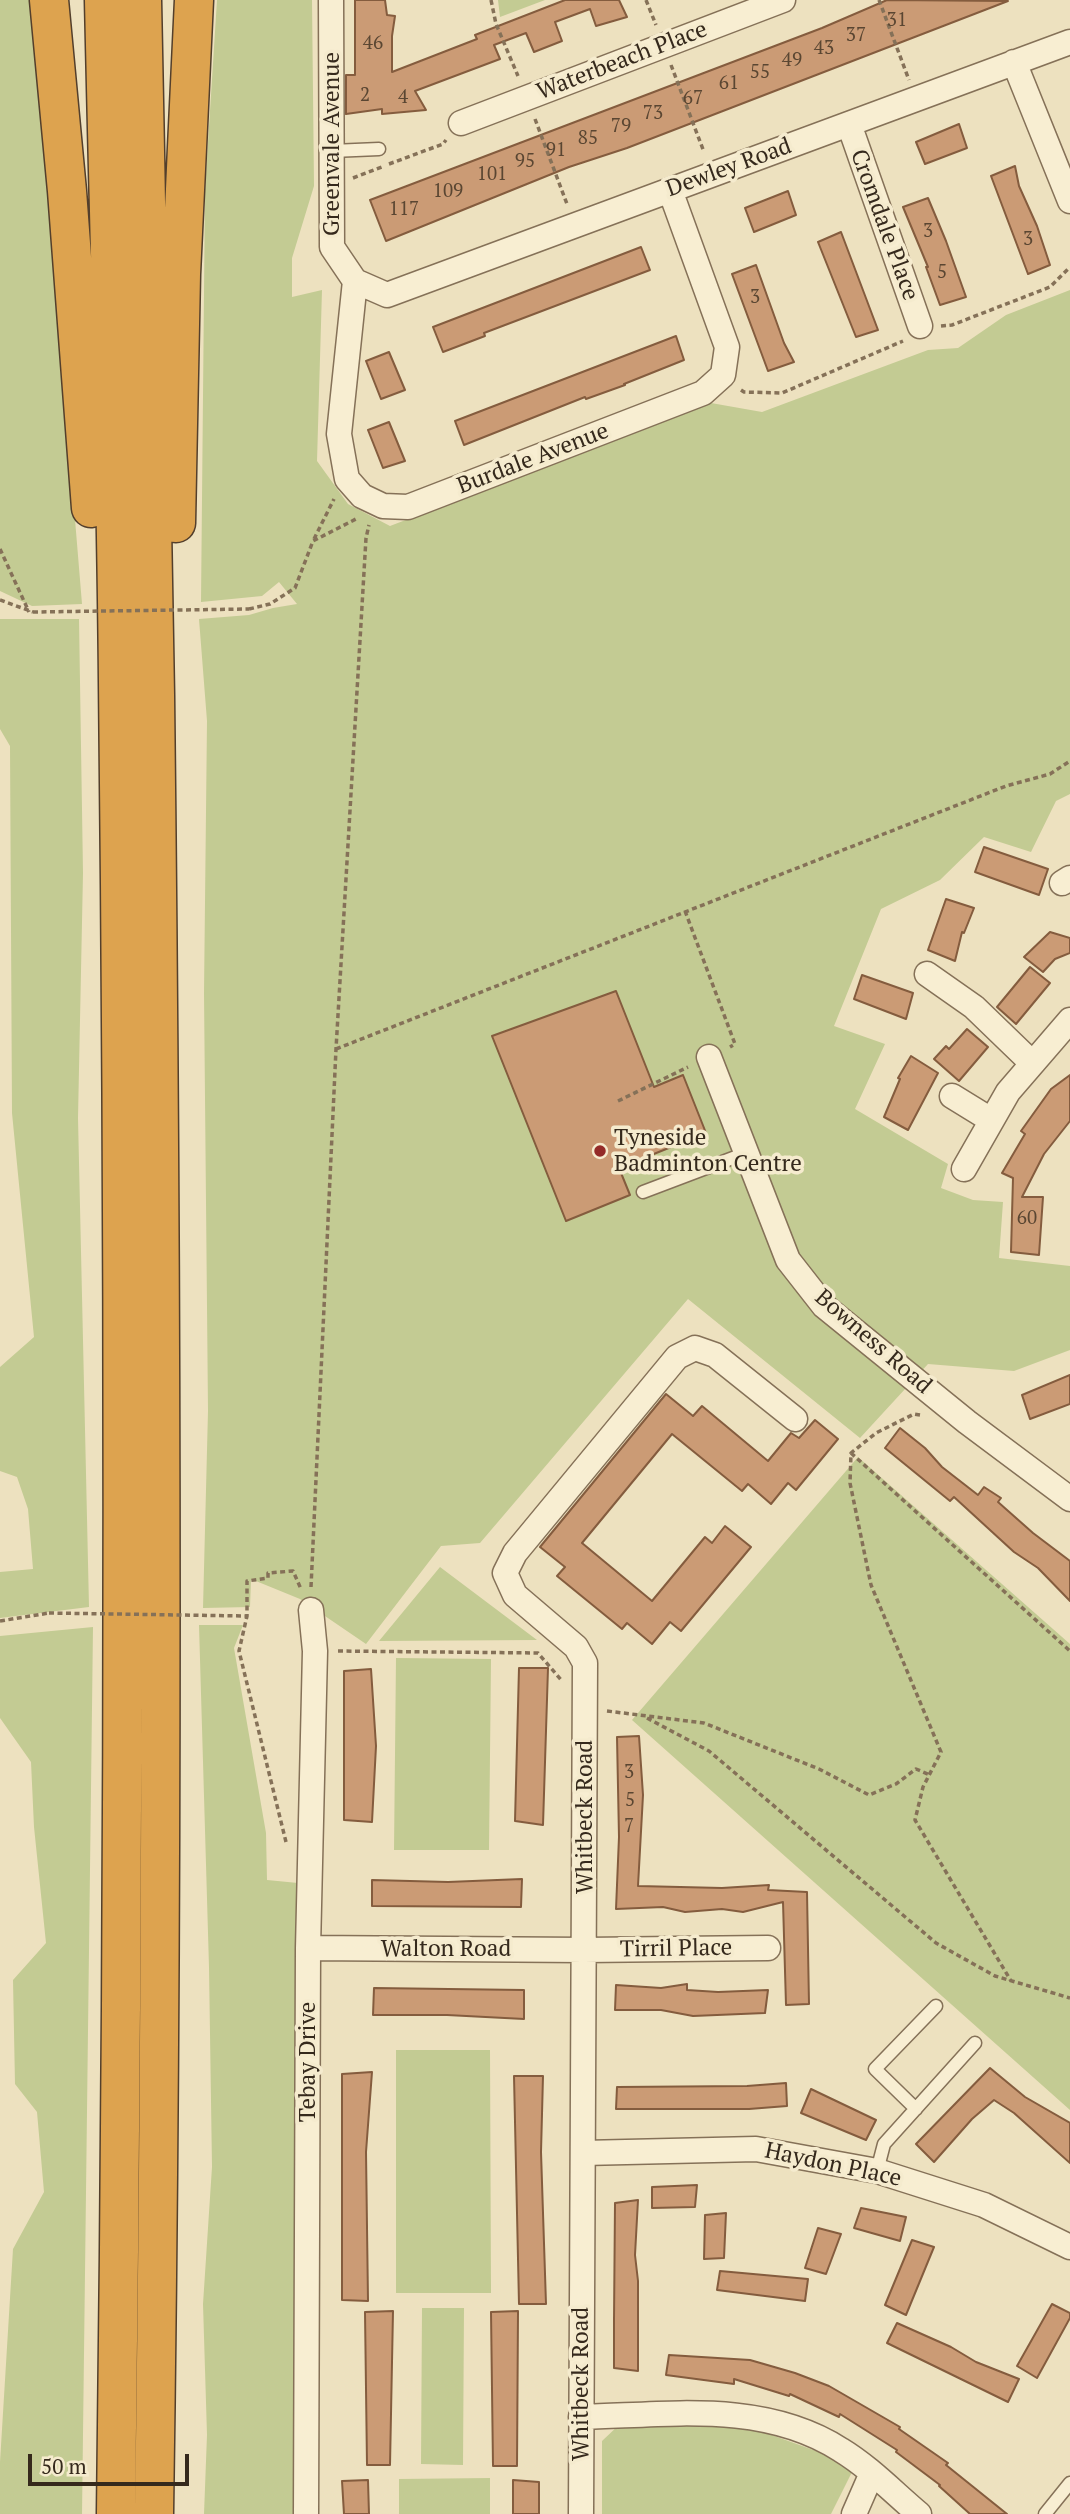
<!DOCTYPE html>
<html>
<head>
<meta charset="utf-8">
<style>
  body { margin:0 }
  #map { position:relative; width:1070px; height:2514px; overflow:hidden; background:#ede1bf; font-family:"PT Serif",serif }
  canvas { display:block }
  .scale { position:absolute; left:28px; top:2454px; width:161px; height:32px; box-sizing:border-box; border:4px solid #35291c; border-top:0; padding-left:9px; font-size:21px; line-height:24px; white-space:nowrap; color:#35291c; -webkit-text-stroke:5px #f5ebce; paint-order:stroke }
</style>
</head>
<body>
<div id="map">
<canvas width="1070" height="2514"></canvas>
<div class="scale">50 m</div>
</div>
<script>
const c = document.querySelector('canvas').getContext('2d');
c.lineJoin = 'round';
function fillPath(path, color) {
  c.fillStyle = color;
  c.fill(path, 'evenodd');
}
function trace(path, color, width, dash) {
  c.strokeStyle = color;
  c.lineWidth = width;
  c.lineCap = dash ? 'butt' : 'round';
  c.setLineDash(dash || []);
  c.stroke(path);
}
function write(font, color, halo, rows, align = 'center') {
  c.font = font + ' "PT Serif",serif';
  c.lineWidth = 7;
  c.setLineDash([]);
  c.textBaseline = 'middle';
  c.strokeStyle = halo;
  c.fillStyle = color;
  for (const [text, x, y, turn = 0] of rows) {
    c.save();
    c.translate(x, y);
    c.rotate((+turn || 0) * Math.PI / 180);
    c.textAlign = isNaN(turn) ? turn : align;
    if (halo) c.strokeText(text, 0, 0);
    c.fillText(text, 0, 0);
    c.restore();
  }
}
fillPath(new Path2D(`
  M0,0H32L82,604L32,606L0,591Z
  M217,0H312L314,186L292,258V297L322,290L317,461L348,504L390,526L711,403L762,412L928,350L958,348L1006,315L1070,290V794L1056,801L1031,852L984,837L940,880L881,909L834,1026L885,1044L855,1109L948,1164L941,1188L973,1200L1003,1202L999,1258L1070,1266V1350L1014,1371L928,1364L860,1438L688,1299L480,1543L441,1546L366,1644L300,1599L251,1579L250,1607L203,1608L208,1411L204,993L207,721L199,619L249,615L273,608L297,604L279,582L262,596L201,602L205,190Z
  M498,0H545L500,17Z
  M0,619H79L83,873L78,1118L89,1607L0,1618V1572L33,1569L28,1509L17,1477L0,1471V1367L34,1337L12,1113L10,746L0,729Z
  M858,1457L1070,1644V2110L632,1720Z
  M440,1567L537,1640L379,1641Z
  M199,1625H243L234,1648L266,1833L267,1880L298,1883L296,2514H204L207,2435L203,2304L212,2167L209,1967Z
  M93,1627L82,2514H0V2462L13,2249L44,2192L37,2112L15,2084L13,1980L46,1943L34,1827L31,1762L0,1718V1636Z
  M396,1658L491,1659L489,1850H394Z
  M396,2050H490L491,2293H396Z
  M422,2308H464L463,2465L421,2464Z
  M684,2422L755,2429L830,2456L853,2470L831,2514H602V2441L620,2424Z
  M490,2478V2514H399V2479Z`), '#c3cb93');
const building = new Path2D(`
  M355,0H385L387,15L395,16L392,36V72L477,39L475,35L565,0H619L627,17L596,26L590,9L555,22L562,41L534,52L526,33L494,45L500,59L415,91L426,110L382,114V109L346,114V75H355Z
  M887,0L1008,1L627,148L569,167L386,241L370,200L822,28Z
  M959,124L967,148L925,164L916,142Z
  M1015,166L1019,186L1037,226L1050,265L1028,274L991,176Z
  M788,191L796,215L754,232L745,208Z
  M928,198L946,241L966,297L940,305L926,267H928L903,207Z
  M841,232L878,330L856,337L818,242Z
  M641,247L650,270L484,333L485,336L443,352L433,327Z
  M756,265L784,343L794,362L768,371L732,274Z
  M676,336L684,360L624,384L625,385L586,399L585,397L464,445L455,421Z
  M389,352L405,390L381,399L366,361Z
  M389,422L405,461L383,468L368,430Z
  M984,847L1048,869L1039,895L975,872Z
  M946,899L974,908L964,933L962,932L955,961L928,950Z
  M1050,932L1070,938V953L1055,959L1043,972L1024,957Z
  M1030,967L1050,983L1016,1024L997,1007Z
  M862,975L913,993L906,1019L854,999Z
  M616,991L654,1087L683,1075L706,1133L619,1168L630,1195L566,1221L492,1036Z
  M967,1029L988,1047L959,1081L934,1059L946,1046L949,1049Z
  M911,1056L938,1073L908,1130L884,1117L900,1079L898,1078Z
  M1070,1075V1121L1044,1154L1022,1197H1043L1039,1255L1011,1252L1013,1178L1002,1173L1025,1134L1021,1131L1051,1089Z
  M1070,1375V1404L1030,1419L1022,1395Z
  M666,1394L693,1416L702,1406L768,1461L791,1433L799,1438L815,1420L838,1439L796,1490L788,1483L771,1504L748,1484L742,1491L672,1434L582,1543L652,1601L705,1537L712,1543L725,1526L751,1547L681,1631L670,1622L652,1644L627,1623L622,1629L557,1576L565,1567L540,1547Z
  M900,1428L925,1448L942,1467L978,1495L984,1487L1001,1498L998,1502L1033,1533L1070,1561V1601L1038,1568L1014,1552L954,1497L950,1501L885,1448Z
  M519,1668H548L543,1825L515,1821Z
  M371,1669L376,1746L372,1822L344,1820V1671Z
  M639,1736L643,1795L638,1886L722,1888L769,1885L768,1890L807,1892L809,2004L786,2005L783,1902L743,1912L722,1909L685,1912L663,1907L616,1909L619,1837L617,1737Z
  M522,1879L521,1907L372,1906V1880L448,1882Z
  M687,1984V1990L718,1992L768,1990L765,2013L693,2016L661,2010H615L616,1985L661,1988Z
  M374,1988L524,1990V2019L447,2015H373Z
  M990,2068L1025,2097L1070,2123V2163L1014,2113L994,2100L972,2119L934,2162L916,2144Z
  M372,2072L366,2152L368,2301L342,2300V2074Z
  M514,2076H543L541,2152L546,2304H519Z
  M786,2083L787,2106L749,2109H616L617,2087L747,2086Z
  M811,2089L876,2120L866,2140L801,2113Z
  M697,2185L695,2207L652,2208V2187Z
  M638,2200L635,2255L638,2281V2371L614,2368V2320L615,2203Z
  M861,2208L906,2217L900,2241L854,2228Z
  M726,2213L724,2258L704,2259L705,2215Z
  M818,2228L841,2234L826,2274L805,2268Z
  M912,2240L934,2247L906,2315L885,2305Z
  M720,2271L808,2279L805,2301L717,2290Z
  M1052,2304L1070,2313V2318L1037,2378L1017,2366Z
  M393,2311L390,2465H367L365,2312Z
  M518,2311L517,2466H493L491,2312Z
  M897,2323L951,2347L976,2362L1019,2379L1008,2402L887,2343Z
  M669,2355L750,2360L795,2373L829,2386L900,2427L899,2429L948,2463L946,2465L1007,2514H970L939,2486L940,2485L896,2452L897,2450L840,2414L839,2417L790,2394L789,2396L734,2379V2384L666,2375Z
  M368,2480L369,2514H344L342,2481Z
  M513,2480L539,2482V2514H513Z`);
fillPath(building, '#cb9b75');
trace(building, '#845c3e', 2);
const lane = new Path2D(`
  M332,151L379,149
  M643,1192L746,1153
  M916,2109L875,2069L936,2006
  M877,2171L884,2144L975,2043
  M1045,2514L1070,2483`);
const street = new Path2D(`
  M331,0L332,247L355,281
  M1014,62L1070,201
  M461,123L783,0
  M849,124L920,326
  M355,281L339,434L347,479L362,496L383,506L408,507L703,393L723,375L727,347L670,190
  M355,281L387,295L1070,42
  M1062,883L1070,878
  M927,974L974,1007L1032,1063
  M709,1057L788,1260L824,1306L967,1422L1070,1499
  M952,1096L991,1120
  M964,1169L1008,1092L1070,1020
  M308,1948L584,1950L768,1948
  M583,2153L756,2149L877,2171L984,2205L1070,2247
  M581,2417C668,2415 763,2400 841,2450C869,2467 893,2492 919,2514
  M306,2514L308,1948L315,1651L311,1610
  M581,2514L585,1663L576,1647L515,1595L505,1573L515,1553L677,1357L695,1348L715,1355L795,1419
  M854,2514L872,2473`);
const highway = new Path2D(`
  M49,0L67,191L91,508
  M104,0C109,227 116,455 118,682C125,1293 124,1903 116,2514
  M142,0C146,232 152,463 155,695C162,1301 163,1908 154,2514
  M176,523L181,274L194,0`);
trace(lane, '#857158', 15);
trace(street, '#857158', 27);
trace(highway, '#533f2c', 41);
trace(new Path2D(`
  M491,0L496,24L518,76
  M646,0L656,25
  M879,0L909,80
  M671,65L704,152
  M535,119L567,204
  M389,164L443,144L446,140
  M353,178L382,167
  M941,326L952,325L1050,287L1070,267
  M741,390L744,392L782,393L903,341
  M314,539L334,499
  M0,549L29,612
  M0,600L33,612
  M249,609L270,604L295,588L313,541L356,519
  M685,911L735,1044L730,1047
  M336,1049L1006,786L1050,774L1070,761
  M618,1101L688,1067
  M920,1415L914,1414L876,1433L851,1453L850,1483L871,1585L941,1752L923,1787L915,1820L1011,1981
  M851,1453L1070,1651
  M311,1587L336,1049L366,538L369,525
  M0,1621L49,1613
  M338,1651L538,1653L562,1681
  M607,1711L704,1723L819,1769L869,1795L896,1784L916,1769L930,1775
  M647,1718L709,1751L936,1943L995,1976L1070,1998
  M286,1842L239,1651L247,1616V1581L268,1578V1573L293,1571L301,1589`), '#857158', 3.5, [5, 3.5]);
trace(lane, '#f8eed2', 12);
trace(street, '#f8eed2', 24);
trace(highway, '#dda34f', 38);
trace(new Path2D(`
  M33,612L249,609
  M49,1613L247,1616`), '#857158', 3.5, [5, 3.5]);
for (const [x, y, r, color] of [
  [600,1151,7,"#942b28"]
]) {
  const dot = new Path2D();
  dot.arc(x, y, r, 0, 2 * Math.PI);
  c.fillStyle = color;
  c.fill(dot);
  trace(dot, '#f5ebce', 2.5);
}
write('19px', '#5a4632', null, [
  ["31",897,21],
  ["37",856,36],
  ["46",373,44],
  ["43",824,49],
  ["49",792,61],
  ["55",760,73],
  ["61",729,84],
  ["2",365,96],
  ["4",403,98],
  ["67",693,99],
  ["73",653,114],
  ["79",621,127],
  ["85",588,139],
  ["91",556,151],
  ["95",525,162],
  ["101",492,175],
  ["109",448,192],
  ["117",404,210],
  ["3",928,232],
  ["3",1028,240],
  ["5",942,273],
  ["3",755,298],
  ["60",1027,1219],
  ["3",629,1773],
  ["5",630,1801],
  ["7",629,1827]
]);
write('23px', '#35291c', '#f5ebce', [
  ["Waterbeach Place",622,61,-21],
  ["Greenvale Avenue",332,144,-90],
  ["Dewley Road",729,168,-20],
  ["Cromdale Place",884,225,70],
  ["Burdale Avenue",533,459,-21],
  ["Bowness Road",873,1342,41],
  ["Whitbeck Road",585,1817,-90],
  ["Walton Road",446,1949],
  ["Tirril Place",676,1949,-1],
  ["Tebay Drive",308,2062,-90],
  ["Haydon Place",833,2165,12],
  ["Whitbeck Road",581,2384,-90]
]);
write('23px', '#35291c', '#f5ebce', [
  ["Tyneside",614,1138],
  ["Badminton Centre",614,1164]
], 'left');
</script>
</body>
</html>
